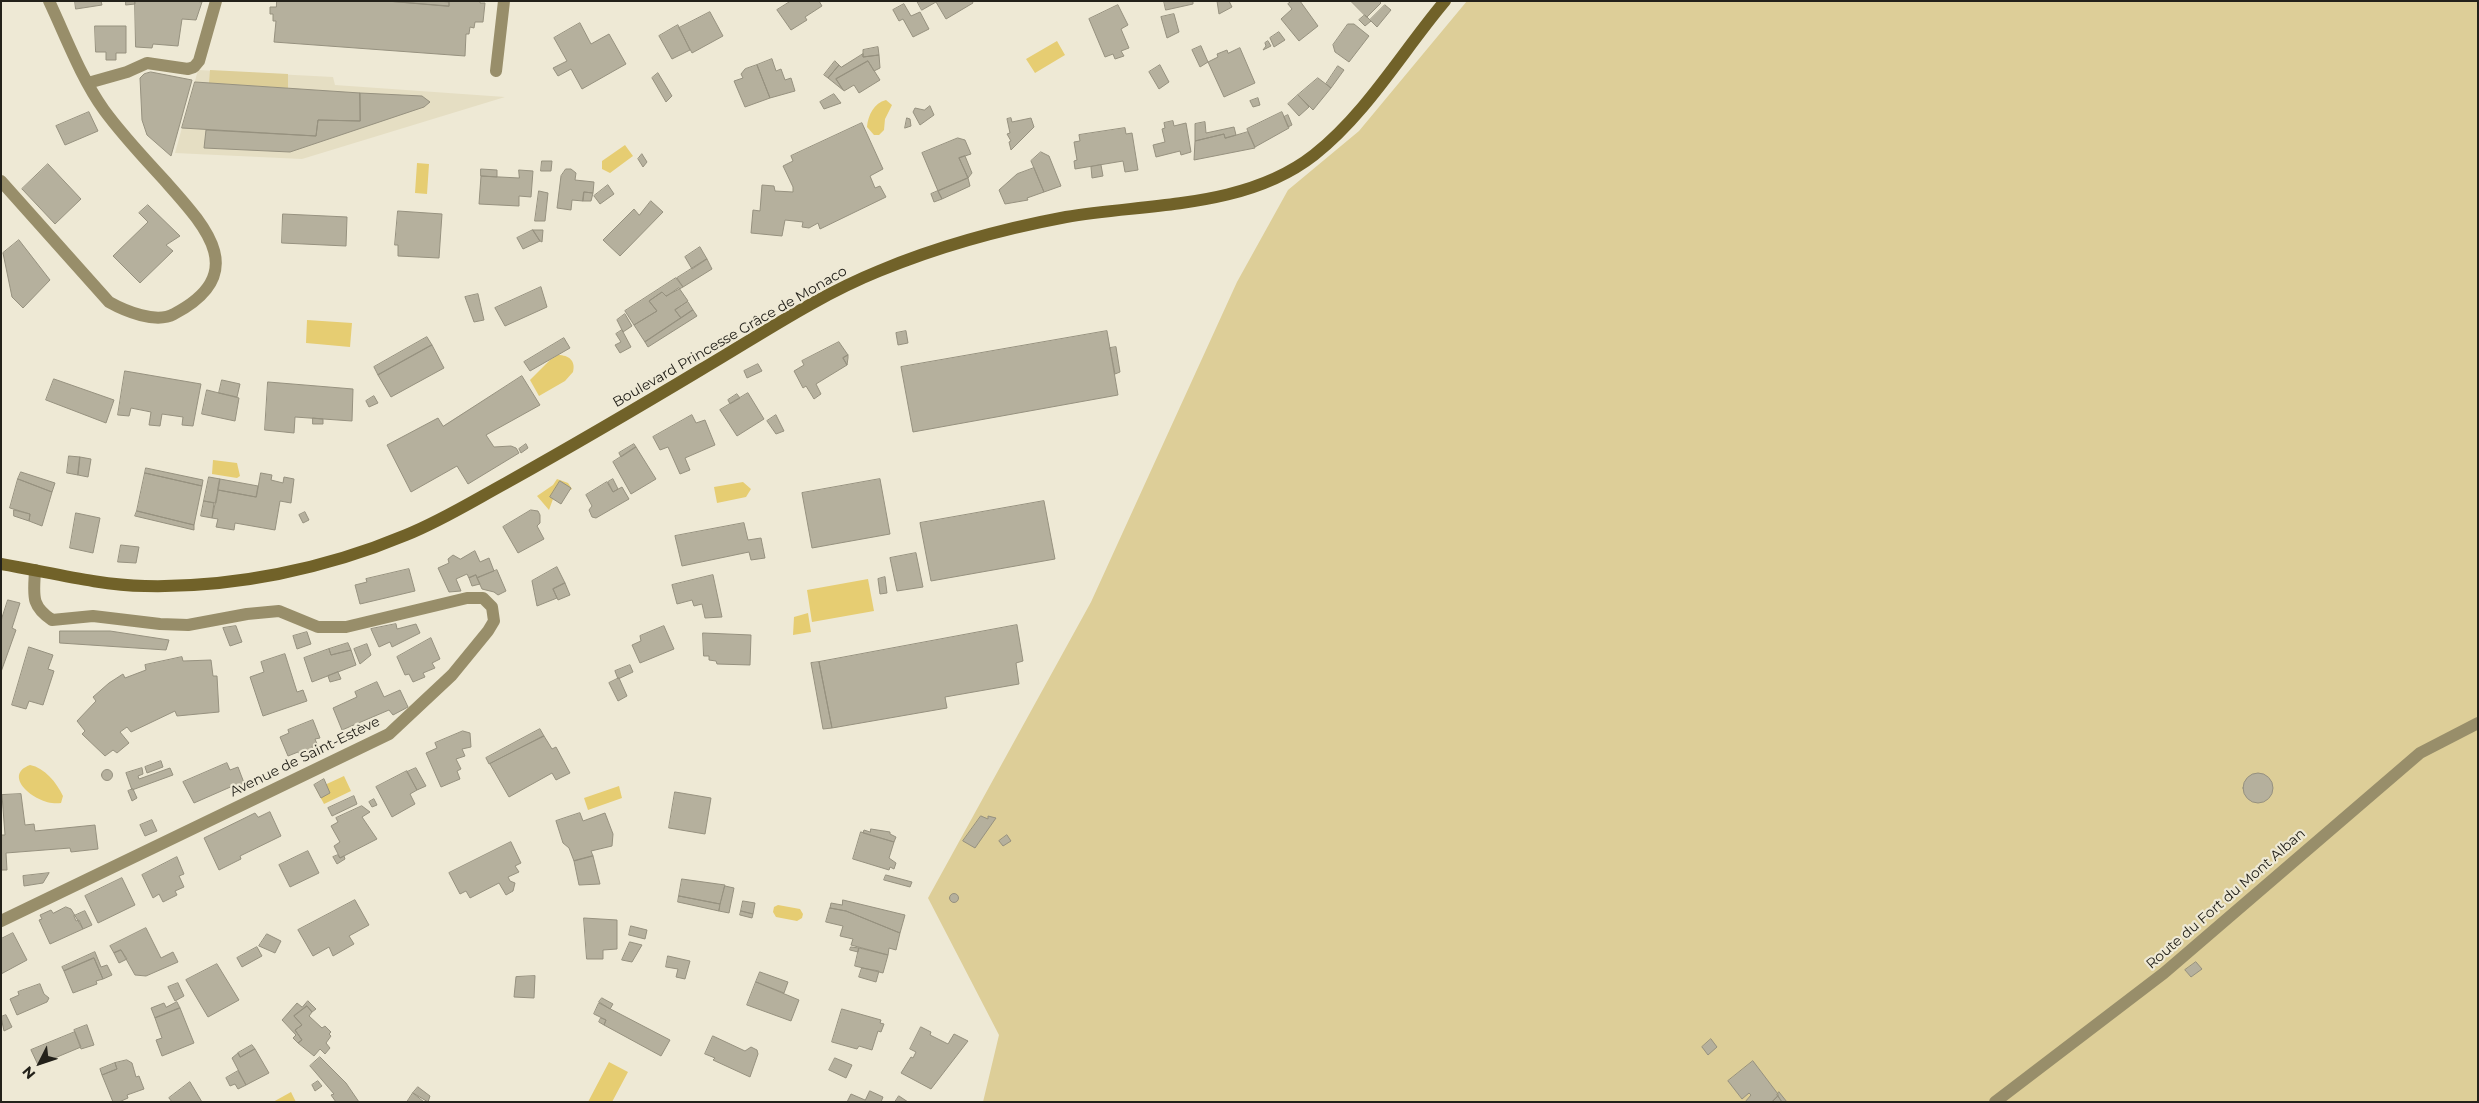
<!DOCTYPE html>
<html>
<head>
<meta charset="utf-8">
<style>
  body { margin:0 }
  #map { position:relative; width:2479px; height:1103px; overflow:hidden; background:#eee9d5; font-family:Montserrat,sans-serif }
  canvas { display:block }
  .frame { position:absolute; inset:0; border:2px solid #23211a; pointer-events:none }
  .north { position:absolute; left:15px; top:1038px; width:50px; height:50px; -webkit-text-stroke:4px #eee9d5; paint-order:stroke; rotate:229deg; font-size:14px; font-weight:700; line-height:20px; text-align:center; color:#23211a }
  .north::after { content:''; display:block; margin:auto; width:18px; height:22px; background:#23211a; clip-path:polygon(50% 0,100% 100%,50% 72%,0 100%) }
</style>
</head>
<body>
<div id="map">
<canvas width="2479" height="1103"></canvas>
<div class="frame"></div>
<div class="north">N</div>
</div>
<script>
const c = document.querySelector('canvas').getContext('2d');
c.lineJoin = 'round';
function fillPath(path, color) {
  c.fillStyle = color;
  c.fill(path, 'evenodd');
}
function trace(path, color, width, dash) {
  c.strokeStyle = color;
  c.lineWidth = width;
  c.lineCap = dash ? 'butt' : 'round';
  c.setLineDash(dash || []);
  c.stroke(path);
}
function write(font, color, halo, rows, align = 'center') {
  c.font = font + ' Montserrat,sans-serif';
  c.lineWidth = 4.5;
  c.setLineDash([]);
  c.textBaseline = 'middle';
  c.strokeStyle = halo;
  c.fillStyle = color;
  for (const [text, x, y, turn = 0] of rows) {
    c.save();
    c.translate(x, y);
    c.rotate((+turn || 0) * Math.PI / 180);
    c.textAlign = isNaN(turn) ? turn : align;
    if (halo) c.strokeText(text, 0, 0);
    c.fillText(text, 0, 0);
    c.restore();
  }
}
fillPath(new Path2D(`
  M198,70L333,77L335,85L505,97L302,159L175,153Z`), '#e5dec3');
fillPath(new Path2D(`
  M1467,1H2478V1102H983L999,1035L928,898L1091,602L1237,282L1288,190L1359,131Z
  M210,70L288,74V88L209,83Z`), '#ddce98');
fillPath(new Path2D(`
  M1057,41L1065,55L1035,73L1026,59Z
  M886,100L892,105L885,119L884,130L879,135H874L867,127C868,115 874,103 886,100Z
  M625,145L633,156L610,173L602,169V161Z
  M417,163L429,164L427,194L415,193Z
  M307,320L352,323L350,347L306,343Z
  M558,355C569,355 576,361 573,372L565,381L539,396L530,380L550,360Z
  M213,460L237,463L240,476L237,478L212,474Z
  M557,479L568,483L572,489L553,499L549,510L537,496L553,485Z
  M743,482L751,489L746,497L717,503L714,487Z
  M868,579L874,611L812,622L807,590Z
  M808,613L811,632L793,635L794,617Z
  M30,765C45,768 56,782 63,796L61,803C38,807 0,776 30,765Z
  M344,776L351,791L324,804L316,789Z
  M619,786L622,798L588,810L584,798Z
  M778,905L800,909L803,914L802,918L797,921L776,917L773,912L774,907Z
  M609,1062L628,1072L612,1102H588Z
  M291,1092L296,1102H273Z`), '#e6cd72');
const building = new Path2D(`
  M75,1H101L102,5L76,9Z
  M126,1H135V4L126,5Z
  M135,1H195L202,2L196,20L182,19L178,46L153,44L152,48L136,47Z
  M277,1H387L449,6V1H480V3H485L483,22H475L474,28L470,27L469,34H466L465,56L274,42L276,21H273V14H270V7H276Z
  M387,1H438L449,2V6Z
  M791,1H819L822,6L805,17L807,20L791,30L777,10Z
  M917,1H972L973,3L946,19L936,2L922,10Z
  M1164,1H1193V4L1166,10Z
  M1229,1L1232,7L1219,14L1217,1Z
  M1292,1H1300L1318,26L1299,41L1281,19L1292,9L1288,4Z
  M1351,1H1379L1381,3L1367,17Z
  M904,4L911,16L920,12L929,29L913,37L903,19L899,21L893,10Z
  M1118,5L1128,25L1121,29L1129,48L1121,51L1124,56L1115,59L1113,54L1105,57L1089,19Z
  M1385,5L1391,10L1377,27L1370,20Z
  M710,12L723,36L692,53L679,28Z
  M1174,14L1179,32L1167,38L1161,17Z
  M1365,15L1371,21L1365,26L1359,20Z
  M580,23L591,44L609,34L626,64L582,89L571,69L558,76L553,68L567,61L554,38Z
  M1348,24H1354L1369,36L1349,62L1335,52L1333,45Z
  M678,25L690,50L672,59L659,36Z
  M95,26H126V53H116V60H106V52H96Z
  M1279,32L1285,40L1274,47L1270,38Z
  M1268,41L1271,46L1263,50L1266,46L1265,43Z
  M1201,46L1208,62L1200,67L1192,50Z
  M878,47L879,55L863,57V50Z
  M1240,48L1255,83L1224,97L1208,62L1218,57L1217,54L1227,50L1228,53Z
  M863,54V57L879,55L880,68L874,71L868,61L836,79L843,90L828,78L839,65L841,67Z
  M772,59L776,71L781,69L785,80L791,78L795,91L770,98L757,65Z
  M835,61L839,65L828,78L824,75Z
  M868,61L880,80L859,93L854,85L844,91L836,79Z
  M757,65L770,98L745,107L734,81L743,78L741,74L745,69Z
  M1160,65L1169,82L1159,89L1149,72Z
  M1338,66L1344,70L1331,88L1326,84Z
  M151,72L192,80L171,156L147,135L142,120L140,78L144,74Z
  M658,73L672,96L666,102L652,78Z
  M1318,78L1331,88L1313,110L1298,95Z
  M195,82L360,93V121L318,120L316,136L182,128Z
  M360,93L422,96L430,102L424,107L290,152L204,148L206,130L316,136L318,120L360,121Z
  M834,94L841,103L824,109L820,102Z
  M1298,95L1309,107L1299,116L1288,104Z
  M1258,98L1260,105L1253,107L1250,101Z
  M930,106L934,115L920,125L913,112L915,108L924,110Z
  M89,112L98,131L65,145L56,126Z
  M1282,112L1289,128L1255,147L1247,129Z
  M1288,115L1292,125L1288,127L1284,117Z
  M907,118L910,119L911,126L905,128Z
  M1011,118L1012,122L1031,118L1034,127L1011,150L1009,142L1011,141L1007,134L1010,133L1007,119Z
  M1173,121L1174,126L1186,123L1191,152L1181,155L1180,151L1156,157L1153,145L1165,142L1162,129L1165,128L1164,123Z
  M1205,122L1206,133L1234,127L1236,135L1225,138L1224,134L1195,141V124Z
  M862,123L883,169L870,176L875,188L880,186L886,197L820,229L818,223L809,228L802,227L803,222L785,220L782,236L751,233L753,210L760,211L762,185L774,186L775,191L793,192V187L783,166L793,161L791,156Z
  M1125,128L1126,134L1132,133L1138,170L1125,172L1123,161L1075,169L1074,161L1077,160L1074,142L1080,141L1079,135Z
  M1248,132L1255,148L1194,160L1195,141L1224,134L1225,138Z
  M958,138L965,140L971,154L959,158L968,178L938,191L922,153Z
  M1041,152L1049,156L1061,186L1044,192L1031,161Z
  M642,154L647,162L643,167L638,159Z
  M965,156L972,173L968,178L959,158Z
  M542,161H552L551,171H541Z
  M48,164L81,199L55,224L22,189Z
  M1101,165L1103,176L1092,178L1091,167Z
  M1034,168L1044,192L1027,198L1028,200L1005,204L999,190L1017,174Z
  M481,169L497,170V177L481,176Z
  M566,169H571L576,173L575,180L594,182L593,193L584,192L583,201L572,200L571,210L557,208L561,176Z
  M519,170L533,171L531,197L519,196V206L479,204L481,176L519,178Z
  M968,178L970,186L942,199L938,191Z
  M608,185L614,194L600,204L594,196Z
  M539,191L548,193L545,221H535Z
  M938,191L942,199L934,202L931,194Z
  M584,192L593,193L591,201H583Z
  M651,201L663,212L620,256L603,240L634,209L639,215Z
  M148,205L180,236L166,245L173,251L140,283L113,256L148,222L139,213Z
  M398,211L442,214L439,258L398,256V245H395Z
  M283,214L347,217L346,246L282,243Z
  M533,230H543L542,242L540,241Z
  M533,230L540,241L523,249L517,238Z
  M19,240L50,280L23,308L12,297L3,253Z
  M700,247L707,259L692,269L685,257Z
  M707,259L712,269L683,287L677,278Z
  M676,278L683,287L666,296L662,292L649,301L657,311L634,325L625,311Z
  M541,287L547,307L505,326L495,308Z
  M679,288L688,301L675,310L681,318L645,342L634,325L657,311L649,301L662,292L666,296Z
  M478,294L484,320L474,322L465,297Z
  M688,302L693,310L681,318L675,310Z
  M693,310L697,316L648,347L645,342Z
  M625,314L632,326L623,332L617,320Z
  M622,330L631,347L620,353L615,345L621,342L616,334Z
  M906,331L908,343L898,345L896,333Z
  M1107,331L1118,395L913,432L901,367Z
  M427,337L432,345L378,375L374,367Z
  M564,338L570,348L530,371L524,362Z
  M839,342L848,355L843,358L847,365L816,384L821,394L814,399L806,386L803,388L794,371L804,365L802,361Z
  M432,345L444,368L391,397L378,375Z
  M1116,347L1120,372L1115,374L1110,348Z
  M848,355V358L847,365L843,358Z
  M758,364L762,371L747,378L744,371Z
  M125,371L201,384L193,426L182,425L183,417L162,414L160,426L149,425L151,412L131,408L129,416L118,415Z
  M522,376L540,405L486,435L494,447L511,446L516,448L519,453L468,484L457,466L411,492L387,445L438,418L443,426Z
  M54,379L114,400L106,423L46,400Z
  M222,380L240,384L237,397L219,393Z
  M268,382L353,389L352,421L295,417L294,433L265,430Z
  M207,390L239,398L235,421L202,414Z
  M748,393L764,419L737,436L720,410Z
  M737,394L740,398L730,404L728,400Z
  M374,396L378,403L369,407L366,401Z
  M692,415L696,423L705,420L715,445L685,458L690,470L680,474L668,447L660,450L653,437Z
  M776,415L784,431L776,434L767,421Z
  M313,418L323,419V424H313Z
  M526,444L528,448L521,453L519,449Z
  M634,444L636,447L621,457L619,453Z
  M636,447L656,479L631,494L613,462Z
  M69,456L80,457L78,475L67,473Z
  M80,457L91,459L88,477L78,475Z
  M146,468L203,480L202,486L145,473Z
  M21,472L55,483L52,492L18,479Z
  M145,473L202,486L194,525L137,511Z
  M261,473L272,475L271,480L283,483L284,477L294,479L291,503L280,501L275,530L235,523L234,530L216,527L218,519L212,518L218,490L256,497Z
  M209,477L220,479L216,503L204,501Z
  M18,479L52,492L42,526L29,521L30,514L10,508Z
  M220,479L258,486L256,497L218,490Z
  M613,479L618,489L613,492L608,482Z
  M880,479L890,534L812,548L802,493Z
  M560,481L571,488L561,504L550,497Z
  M607,482L613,492L622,487L629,499L596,518L592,517L589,510L592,506L586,495Z
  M204,501L214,503L212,518L201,516Z
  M1044,501L1055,559L931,581L920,523Z
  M14,510L30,514L29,521L14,516Z
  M531,510L538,511L540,515V523L537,526L544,539L518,553L503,527Z
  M137,511L194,525V530L135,516Z
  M305,512L309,520L303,523L299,515Z
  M76,513L100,518L93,553L70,548Z
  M744,523L748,540L761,538L765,558L751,560L749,552L682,566L675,536Z
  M121,545L139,547L136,563L118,562Z
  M475,551L480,562L489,558L494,571L477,578L476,575L469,578L467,574L456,579L461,591L449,592L438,568L449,563L448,559L453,555L460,559Z
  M916,553L923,587L897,591L890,558Z
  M557,567L565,583L553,589L557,598L537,606L532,581Z
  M409,569L415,591L360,604L355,585L367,582L366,579Z
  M497,570L506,591L498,595L494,592L482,589L477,578Z
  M476,575L480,584L472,586L469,578Z
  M713,575L722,617L705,618L702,604L694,606L692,600L677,604L672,585Z
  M885,577L887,593L880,594L878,579Z
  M565,583L570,595L558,600L553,589Z
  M8,600L20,603L12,628L16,630L1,672V621Z
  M396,624L397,629L416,624L420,633L392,647L390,642L379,647L371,629Z
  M1017,625L1023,661L1016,663L1019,684L945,697L947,708L832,728L819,662Z
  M236,626L242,642L230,646L223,628Z
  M664,626L674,649L640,663L632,645L641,641L640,636Z
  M60,631H110L169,640L166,650L60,643Z
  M307,632L311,644L297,649L293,636Z
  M703,633L751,635L750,665L717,664L716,661L709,660V656H704Z
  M431,638L440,659L432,663L435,668L423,673L425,677L413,682L409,674L405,675L397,657Z
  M348,643L351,650L331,655L329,649Z
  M367,644L371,655L360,664L354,649Z
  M29,647L53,655L48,669L54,671L43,705L29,701L26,709L12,705Z
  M329,649L331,655L351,650L356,665L312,682L304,658Z
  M285,654L297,692L303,690L307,701L263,716L250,677L264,672L261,662Z
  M182,657L183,661L211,660L213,676H217L219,712L177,716L175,711L131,732L127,727L120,732L129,743L117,753L113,750L105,756L82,734L85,731L77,721L96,701L93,697L109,683L123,674L125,678L146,670L145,665Z
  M819,662L832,728L823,729L811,663Z
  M630,665L633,672L618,679L615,671Z
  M338,672L341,679L330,682L328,676Z
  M619,678L627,696L618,701L609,683Z
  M377,682L384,697L400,690L408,707L393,715L389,710L342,730L333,708L357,697L355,692Z
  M313,720L320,738L315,739L317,744L312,746L313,749L300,755L298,752L288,756L280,737L289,733L288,730Z
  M540,729L544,736L489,764L486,758Z
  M463,731L470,733L471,747L462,749L465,756L456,759L461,769L457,771L460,779L441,787L426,753L437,748L435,743Z
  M544,736L552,749L556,747L570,773L556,780L552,773L509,797L490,764Z
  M161,761L163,767L147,773L145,767Z
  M227,763L230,770L238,767L246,788L238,792L235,785L194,803L183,782Z
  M142,768L143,774L138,776L139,779L170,768L173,775L132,790L126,773Z
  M416,768L426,786L417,790L407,772Z
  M101.5 775a5.5 5.5 0 1 1 11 0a5.5 5.5 0 1 1-11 0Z
  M407,771L417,790L410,794L415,804L392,817L376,787Z
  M2243 788a15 15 0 1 1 30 0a15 15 0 1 1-30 0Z
  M324,779L330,793L321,798L314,785Z
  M133,789L137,798L132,801L128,791Z
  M675,792L711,798L705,834L669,828Z
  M21,794L25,825L34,824L35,831L95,825L98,849L71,852L70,848L6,853L7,870H1V835H5L2,795Z
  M354,796L357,804L332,816L328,808Z
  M374,799L377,805L372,807L369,802Z
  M362,806L370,812L362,817L377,839L340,858L334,846L340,842L331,826L338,822L336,818Z
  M270,812L281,836L240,856L241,859L219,870L204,838L255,813L258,817Z
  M580,813L583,821L605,813L613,834L612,846L591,851L593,856L574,861L569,848L563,843L556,821Z
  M981,816L988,819V816L996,818L975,848L963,841Z
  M152,820L157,831L145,836L140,825Z
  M871,829L890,832V834L896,837L894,842L863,833L864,830L870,832Z
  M861,832L894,842L889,858L896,863L894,869L890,867L889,870L853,859Z
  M1007,835L1011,841L1003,846L999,841Z
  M511,842L521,863L515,866L519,872L508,877L510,881L515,883L513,891L506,895L499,883L470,898L466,891L460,894L449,873Z
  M308,851L319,873L290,887L279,865Z
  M338,855L340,858L344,856L345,859L337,864L333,857Z
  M593,856L600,884L579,885L574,861Z
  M177,857L184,874L179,876L184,887L175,891L177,895L163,902L159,894L153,898L142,875Z
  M49,873L43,883L24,886L23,876Z
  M886,875L912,882L910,887L884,880Z
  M122,878L135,905L98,923L85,896Z
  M682,879L725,885L720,904L679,896Z
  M725,886L734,888L729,913L719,911Z
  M949.5 898a4.5 4.5 0 1 1 9 0a4.5 4.5 0 1 1-9 0Z
  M679,896L720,904L719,911L678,902Z
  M355,900L369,925L349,936L354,944L333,956L329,947L313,956L298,930Z
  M843,900L905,915L900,933L846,911L830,908L831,903L842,905Z
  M743,901L755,903L753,914L741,911Z
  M66,907L71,909L83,929L50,944L39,920L42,919L40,915L51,910L53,913Z
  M830,908L846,911L900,933L896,950L889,948L888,955L851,945L853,939L840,936L843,926L826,922Z
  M85,911L92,925L83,929L79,920L76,921L74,916Z
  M741,911L753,914L752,918L740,915Z
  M584,918L617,920V949L603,950V959H587Z
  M631,926L647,930L645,939L629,935Z
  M146,928L161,958L173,952L178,962L146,976L135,975L121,950L114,953L110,946Z
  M13,933L27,960L1,974V939Z
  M267,934L281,941L275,953L259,946Z
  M630,942L642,945L632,962L622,960Z
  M257,947L262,956L242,967L237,958Z
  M851,947L859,948L858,952L850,950Z
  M859,948L888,955L883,973L855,966Z
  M121,950L127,959L119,963L114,953Z
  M95,952L101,967L107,965L112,975L103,979L94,958L64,971L62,967Z
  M668,956L690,961L685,979L676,977L678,969L666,967Z
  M94,958L103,979L96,981L97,984L73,993L64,971Z
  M2196,962L2202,969L2191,977L2185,970Z
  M217,964L239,1000L208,1017L186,980Z
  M862,968L879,971L876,982L859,977Z
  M760,972L788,982L784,993L756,982Z
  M535,976L534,998L514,997L516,977Z
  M756,982L799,1000L791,1021L747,1005Z
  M178,983L184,996L175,1001L168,987Z
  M40,984L44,994L49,998L47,1002L17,1015L10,999L19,995L18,992Z
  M602,998L613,1004L610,1009L599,1002Z
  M308,1001L316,1009L312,1012L307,1006L294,1016L302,1025L295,1030L302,1040L298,1043L293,1038L296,1035L282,1020L297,1003L302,1007Z
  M177,1002L180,1008L155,1018L151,1008L164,1003L166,1007Z
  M599,1003L670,1040L661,1056L604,1025L606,1020L594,1014Z
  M307,1006L312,1012L309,1016L322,1028L325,1026L331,1032L329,1034L331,1036L326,1043L330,1048L325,1054L320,1049L314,1056L298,1043L302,1040L295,1030L302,1025L294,1016Z
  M180,1008L194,1043L162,1056L156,1040L162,1038L155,1018Z
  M842,1009L881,1020L880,1023L884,1024L881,1032L878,1031L872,1050L859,1046L857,1049L832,1042Z
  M6,1015L12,1027L4,1031L1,1017Z
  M601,1018L606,1020L604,1025L599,1022Z
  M87,1025L94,1045L81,1049L74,1030Z
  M921,1027L931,1032L930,1035L948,1044L954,1034L968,1041L931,1089L901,1073L911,1057L913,1058L916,1052L910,1049Z
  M75,1032L81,1047L38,1065L31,1050Z
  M713,1036L745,1051L751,1047L757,1050L758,1054L750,1077L713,1060L715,1058L705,1054Z
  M1711,1039L1717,1047L1708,1055L1702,1047Z
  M252,1045L255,1049L240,1057L238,1053Z
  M255,1049L269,1073L246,1085L232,1058L238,1053L240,1057Z
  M320,1057L346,1083L359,1102H336L331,1095L334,1094L310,1066Z
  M835,1058L852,1065L846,1078L829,1070Z
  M127,1060L132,1063L136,1077L139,1076L144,1089L127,1095L128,1098L119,1102H113L102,1075L117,1069L115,1063Z
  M1753,1061L1778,1094V1096L1772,1102H1745L1751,1095L1749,1093L1742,1099L1728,1081Z
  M115,1063L117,1069L102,1075L100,1069Z
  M238,1071L246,1085L238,1089L235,1084L230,1086L226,1078Z
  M318,1081L322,1086L315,1091L312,1085Z
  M190,1082L202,1102H172L169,1098Z
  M418,1087L430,1096L428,1102L413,1093Z
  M870,1091L883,1097L881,1102H847L851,1094L865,1100Z
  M1779,1092L1787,1102H1782L1777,1095Z
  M413,1093L424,1102H407Z
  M899,1096L908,1102H895Z
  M1778,1096L1782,1102H1772Z`);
fillPath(building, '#b5b09d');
trace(building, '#96917f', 1);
trace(new Path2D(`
  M496,71L504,1
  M88,83L127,72L147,63L188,69L194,67L199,61L216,1
  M1,181L109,302C125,311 156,324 174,314C250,274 207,228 166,182C145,159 123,136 104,110C81,78 66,37 49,1
  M1,921L389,734L452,675L488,631L494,621L492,607L483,598H467L346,627H318L279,611L247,614L188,625L160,624L93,616L52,620C30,605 34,595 35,570
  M1995,1102L2164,973L2420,753L2478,723`), '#988e6a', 12);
trace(new Path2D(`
  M1,564C49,572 97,585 145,586C233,588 325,569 406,535C441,521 473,501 506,483C572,446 637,408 702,369C760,335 817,296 879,271C939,246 1002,229 1066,217C1148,203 1245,209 1314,155C1367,113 1402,52 1445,1`), '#716229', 12);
write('14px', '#23211a', '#eee9d5', [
  ["Boulevard Princesse Grâce de Monaco",730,337,-30],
  ["Avenue de Saint-Estève",305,757,-26],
  ["Route du Fort du Mont Alban",2226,899,-41]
]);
</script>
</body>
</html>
